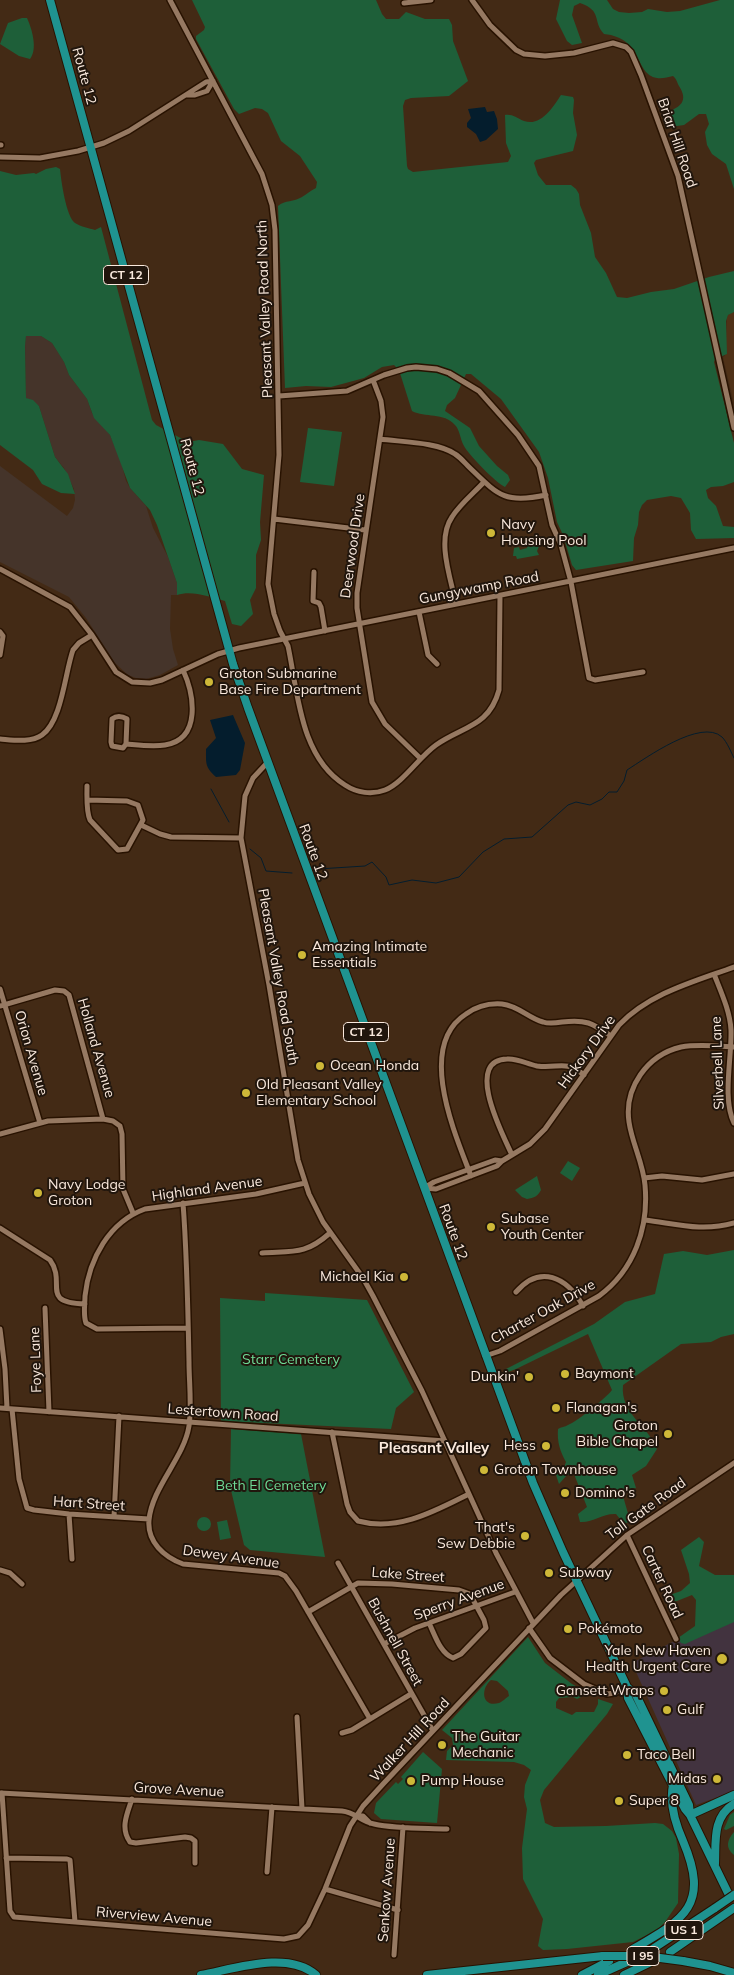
<!DOCTYPE html>
<html>
<head>
<meta charset="utf-8">
<style>
  body { margin:0 }
  canvas { display:block; background:#432a15 }
</style>
</head>
<body>
<canvas width="734" height="1975"></canvas>
<script>
const c = document.querySelector('canvas').getContext('2d');
c.lineJoin = 'round';
function fillPath(path, color) {
  c.fillStyle = color;
  c.fill(path, 'evenodd');
}
function trace(path, color, width, dash) {
  c.strokeStyle = color;
  c.lineWidth = width;
  c.lineCap = dash ? 'butt' : 'round';
  c.setLineDash(dash || []);
  c.stroke(path);
}
function write(font, color, halo, rows, align = 'center') {
  c.font = font + ' Mulish,sans-serif';
  c.lineWidth = 4;
  c.setLineDash([]);
  c.textBaseline = 'middle';
  c.strokeStyle = halo;
  c.fillStyle = color;
  for (const [text, x, y, turn = 0] of rows) {
    c.save();
    c.translate(x, y);
    c.rotate((+turn || 0) * Math.PI / 180);
    c.textAlign = isNaN(turn) ? turn : align;
    if (halo) c.strokeText(text, 0, 0);
    c.fillText(text, 0, 0);
    c.restore();
  }
}
fillPath(new Path2D(`
  M734,1617V1791L696,1805L632,1663L682,1637Z`), '#42333f');
fillPath(new Path2D(`
  M26,336H41L52,343L64,362L69,375L87,399L92,413L110,435L120,458L126,481L130,488L146,506L153,528L168,557L177,583V595H171L170,629L173,649L178,665L160,675L146,679L136,678L128,675L115,663L86,618L69,597L0,562V466L67,516L73,508L75,500L74,489L64,468L55,457L39,406L26,398L25,345Z`), '#45342a');
fillPath(new Path2D(`
  M734,312V403L723,357L725,356L727,318L728,315Z`), '#4f3117');
fillPath(new Path2D(`
  M192,0H376L382,14L386,19H399L406,12L425,19H449L452,25L453,41L468,81L449,96L411,98L405,100L403,106L407,166L408,169L413,172L508,162L511,156L506,143L505,115C513,114 516,118 524,121C541,127 553,107 561,95L573,97L574,100L573,113L577,135L573,151L536,160L534,163L538,175L546,185H571L576,189L579,194L580,205L591,233L595,257L606,273L617,297L627,298L651,292L674,289L709,277L734,271V312L728,315L726,321L727,354L715,359L714,362L734,443V482L723,486L711,487L706,490L708,498L716,506L723,526L734,527V538L696,539L691,530L690,513L681,498L671,496L647,500L642,505L639,512L638,525L634,538L633,561L576,570L572,565L563,535L557,522L548,478L539,452L501,399L471,374H466L455,398L447,405L445,411L470,428L479,446L497,466L508,475L510,480L505,487C495,482 469,455 464,446C460,439 460,430 455,425C444,412 425,418 412,411L399,370L394,365L382,367L364,378L331,387L306,386L285,388L278,206C285,200 294,202 302,197C307,194 310,191 316,188L317,182L300,156L281,141L268,113L262,109L255,108L239,114L234,109L196,39V36L204,30L205,27Z
  M560,0H607L613,9L619,12L629,13L642,12L648,9L667,12L680,11L720,0H734V189L726,164L712,154L707,145L705,132L709,124L706,114H699L684,125L670,127L665,118L666,112C680,108 689,101 679,86C677,83 677,79 673,76C668,77 662,79 657,78C634,74 644,38 604,34C592,21 603,11 580,3L574,6L572,15L582,43L572,45L567,41L556,19Z
  M22,18H27C32,29 38,49 30,59L19,56L0,44L8,23Z
  M56,167L60,169C61,180 66,217 75,223C81,227 89,228 95,230L101,227L152,420L156,425L188,442L199,440L223,444L242,469L264,475L260,522L261,540L256,555V588L250,600L253,614L241,626L232,624L225,601C210,597 192,590 177,595V583L157,525L150,510L130,488L110,435L94,418L87,399L69,375L64,362L52,343L41,336H26L25,346L26,398L33,400L39,406L55,457L68,474L75,494L61,493L42,484L33,470L0,445V171L16,175L34,173L36,174L46,169Z
  M308,428L342,432L334,486L300,482Z
  M535,536L540,544L537,551L539,555L517,559L516,556H513L514,548L519,547L520,550L527,548L528,539Z
  M568,1161L580,1168L572,1181L560,1173Z
  M537,1176L541,1190C538,1196 534,1198 527,1199L522,1197L515,1190Z
  M734,1250V1334L721,1337L711,1342L681,1344L623,1385C620,1414 648,1425 657,1449L646,1466L632,1475L636,1488L630,1489L623,1496L629,1517V1522L624,1524L616,1514C603,1513 593,1523 580,1522L578,1514L587,1507L574,1474L567,1475L559,1484L556,1475L563,1470L566,1462C560,1451 557,1442 558,1429C561,1427 565,1427 568,1425C578,1421 606,1398 612,1390L588,1334L516,1369L508,1372L506,1369L594,1324L625,1302L655,1294L664,1254L683,1251L707,1255Z
  M265,1293L367,1300L414,1392L396,1408L391,1429L221,1421L220,1298L265,1301Z
  M231,1429L301,1434L325,1557L250,1550L244,1545L230,1486Z
  M197 1524a7 7 0 1 1 14 0a7 7 0 1 1-14 0Z
  M227,1520L231,1538L220,1540L217,1522Z
  M699,1537L704,1542L699,1566L715,1575H734V1622L685,1644L681,1643L678,1638L695,1626L696,1600L692,1595L677,1601L665,1602L664,1597L681,1591L690,1583L689,1574L681,1550Z
  M528,1637L545,1663L572,1684L589,1693L577,1699L573,1697L559,1698L556,1702V1708L572,1715L576,1712H594L598,1704V1699L613,1704L607,1714L544,1790L540,1800L545,1823L554,1827L606,1826L655,1823L663,1824L672,1831L676,1838L679,1854L678,1903L665,1922L657,1930L633,1942L567,1949L543,1950L538,1946L543,1919L523,1879L522,1848L527,1809L524,1797L525,1785L531,1770L524,1765L514,1762L446,1760L447,1751L453,1745L452,1738L442,1730ZM491,1680L497,1681L508,1691L509,1696C506,1698 502,1702 499,1703C482,1708 480,1689 491,1680Z
  M423,1752L442,1769L437,1823L381,1819L374,1813L376,1803L396,1782L398,1784L403,1779L401,1777Z
  M734,1812V1826L726,1830L724,1829L730,1815Z
  M734,1832V1855C725,1848 727,1840 734,1832Z`), '#1e5f39');
fillPath(new Path2D(`
  M485,107L487,112L494,111L497,119L498,129L486,140L480,142L476,134L467,127V123L471,118L468,109Z
  M233,715L245,743L240,770L236,775L216,777C205,767 206,764 206,749L216,738L210,720Z`), '#041d2d');
trace(new Path2D(`
  M211,789L229,822
  M250,849L261,858L266,871L292,873
  M318,869L365,866L372,862L386,877L389,885L412,880L436,883L459,877L483,852L504,839L532,837L568,805L576,802L590,805L602,799L609,792H617L624,781L627,770C646,758 701,718 722,737C727,742 731,752 734,758`), '#041d2d', 1);
const minor = new Path2D(`
  M170,0L262,174L272,205L275,230L279,455L268,584L274,614L280,631L288,646C298,693 300,757 345,785C357,793 372,795 385,790C403,783 419,757 436,745C463,726 489,727 499,690L500,596
  M472,0L490,25L516,50L524,54L545,56L574,53L613,43L626,47L631,52L641,75L678,176L734,428
  M404,3L431,0
  M187,95H195L207,91L213,81
  M0,145H1
  M0,157L40,158L78,151L104,143L129,131L206,82L213,81
  M373,380L381,401L383,417L357,593V608L372,702L385,724L420,758
  M279,396L347,391L384,375L407,368L416,367L437,369L449,373L479,391L518,435L539,466L552,525L561,545L571,582L589,678L595,680L643,672
  M380,439C401,442 438,442 455,454C460,457 465,463 469,467C498,495 504,504 546,495
  M274,519L365,530
  M0,569L70,607L92,635L116,672L132,682L150,683L162,680L218,654L239,648L734,548
  M314,572L313,601L319,603L321,607L325,631
  M456,604C451,579 436,540 452,517C460,504 474,493 484,482
  M419,612L428,655L437,664
  M0,632L3,636L0,655
  M0,739C13,740 31,743 42,735C62,721 65,672 73,650L79,643L92,635
  M126,744L127,719C122,716 117,715 112,719L111,742L112,746L123,748L126,744C138,745 153,747 165,745C202,739 194,694 183,670
  M267,763L253,778L245,796L241,838L269,985L298,1160L309,1194L323,1222L363,1278L373,1296L422,1391L496,1553L533,1623
  M87,786C87,797 86,811 90,820L118,850L127,849L143,820L138,805L127,801L87,800
  M141,825L160,834L171,837L241,838
  M714,974C721,992 730,1011 731,1030C732,1058 722,1098 734,1123
  M0,989L40,1123
  M0,1006L55,990L64,991L69,995L103,1119
  M0,1134L48,1121L103,1119L113,1121L120,1126L122,1134L123,1189L133,1213
  M512,1155C504,1137 463,1060 507,1059C517,1058 527,1064 537,1066C559,1069 564,1059 584,1075
  M471,1176C455,1134 416,1046 466,1014C477,1006 489,1003 502,1004C519,1006 528,1018 543,1022C549,1024 556,1023 562,1022C586,1019 592,1023 611,1036
  M644,1178L662,1176L702,1180L734,1174
  M424,1188L436,1189L497,1166L502,1161L530,1144L545,1129L619,1025C650,993 693,982 734,967
  M424,1188L434,1182L495,1160L502,1161
  M183,1203C187,1255 188,1309 189,1362C189,1382 192,1405 189,1426C184,1458 152,1487 149,1520C147,1542 164,1557 183,1564L279,1573L285,1576L296,1591L370,1719
  M645,1220C677,1224 702,1232 734,1223
  M0,1228L50,1260C67,1283 39,1303 85,1304
  M262,1253C294,1251 305,1255 330,1233
  M516,1292C540,1264 567,1277 583,1306
  M45,1308L49,1412
  M188,1328L97,1329L86,1323C83,1315 85,1305 85,1296C89,1259 109,1222 145,1209L256,1194L305,1183
  M0,1329L5,1369L7,1408
  M485,1356L500,1351L599,1296C634,1270 649,1228 645,1185C643,1163 632,1143 629,1122C624,1088 647,1055 681,1047C698,1044 717,1046 734,1047
  M0,1408L445,1441
  M12,1409L19,1479L27,1508L34,1510L69,1514L149,1519
  M332,1432L347,1504L350,1512L358,1521C398,1532 435,1511 469,1494
  M69,1514L72,1559
  M114,1517L119,1416
  M627,1535L676,1639
  M338,1563L433,1731
  M0,1570L10,1573L22,1584
  M308,1612L358,1583L392,1584L459,1590L470,1594L484,1620L486,1628L461,1654L453,1658C440,1653 435,1635 429,1623
  M529,1628L550,1658L584,1684L607,1694L615,1693L627,1687
  M384,1644L415,1628L515,1592
  M297,1717L302,1809
  M342,1733L352,1730L411,1694
  M0,1793L342,1811C355,1812 361,1822 374,1824C397,1829 423,1828 447,1829
  M2,1793L10,1911L14,1917L284,1939L298,1936L308,1925L325,1889L350,1826L363,1806L384,1783L561,1595L627,1535L734,1463
  M132,1799C127,1814 120,1828 130,1842L136,1843L185,1837L191,1838L195,1841V1863
  M356,1816H363L370,1823
  M6,1858L67,1859L70,1860L75,1922
  M267,1872L272,1807
  M325,1889L398,1910
  M394,1955L403,1827`);
const highway = new Path2D(`
  M50,0L233,664L248,708L533,1483L563,1552L627,1687L628,1698L685,1809L690,1815
  M627,1687L636,1695L689,1805L690,1815L728,1893
  M690,1815L734,1795
  M715,1864C716,1842 712,1817 734,1804
  M633,1949C685,1919 710,1905 683,1841C675,1823 669,1804 673,1785
  M651,1950L715,1908
  M670,1952L734,1908
  M683,1961L710,1966L734,1973
  M201,1975C234,1969 288,1950 316,1975
  M427,1975L603,1956
  M582,1975L609,1961
  M598,1975L629,1961
  M624,1975L651,1962`);
trace(minor, '#281200', 8);
trace(highway, '#281200', 10);
trace(minor, '#967962', 5);
trace(highway, '#1f9390', 8);
const highwayBridge = new Path2D(`
  M715,1908L734,1895
  M603,1956H645L683,1961`);
trace(highwayBridge, '#281200', 10, []);
trace(highwayBridge, '#1f9390', 8);
for (const [x, y, r, color] of [
  [491,533,5,"#ceb838"],
  [209,682,5,"#ceb838"],
  [302,955,5,"#ceb838"],
  [320,1066,5,"#ceb838"],
  [246,1093,5,"#ceb838"],
  [38,1193,5,"#ceb838"],
  [491,1227,5,"#ceb838"],
  [404,1277,5,"#ceb838"],
  [565,1374,5,"#ceb838"],
  [529,1377,5,"#ceb838"],
  [556,1408,5,"#ceb838"],
  [668,1434,5,"#ceb838"],
  [546,1446,5,"#ceb838"],
  [484,1470,5,"#ceb838"],
  [565,1493,5,"#ceb838"],
  [525,1536,5,"#ceb838"],
  [549,1573,5,"#ceb838"],
  [568,1629,5,"#ceb838"],
  [722,1659,6,"#ceb838"],
  [664,1691,5,"#ceb838"],
  [667,1710,5,"#ceb838"],
  [442,1745,5,"#ceb838"],
  [627,1755,5,"#ceb838"],
  [717,1779,5,"#ceb838"],
  [411,1781,5,"#ceb838"],
  [619,1801,5,"#ceb838"]
]) {
  const dot = new Path2D();
  dot.arc(x, y, r, 0, 2 * Math.PI);
  c.fillStyle = color;
  c.fill(dot);
  trace(dot, '#21160d', 2);
}
for (const [x, y, w] of [
  [126,275,45],
  [366,1032,45],
  [684,1930,38],
  [643,1956,32]
]) {
  const box = new Path2D();
  box.roundRect(x - w / 2, y - 9.5, w, 19, 4);
  c.fillStyle = '#21160d';
  c.fill(box);
  trace(box, '#fae9dd', 1);
}
write('bold 12px', '#fae9dd', null, [
  ["CT 12",126,275],
  ["CT 12",366,1032],
  ["US 1",684,1930],
  ["I 95",643,1956]
]);
write('14px', '#fae9dd', '#21160d', [
  ["Route 12",84,76,75],
  ["Briar Hill Road",677,143,71],
  ["Pleasant Valley Road North",265,309,-92],
  ["Route 12",192,467,75],
  ["Deerwood Drive",353,546,-82],
  ["Gungywamp Road",479,588,-11],
  ["Route 12",313,852,70],
  ["Pleasant Valley Road South",278,977,80],
  ["Holland Avenue",96,1048,74],
  ["Hickory Drive",587,1052,-54],
  ["Orion Avenue",31,1053,74],
  ["Silverbell Lane",718,1063,-92],
  ["Highland Avenue",207,1189,-8],
  ["Route 12",453,1232,70],
  ["Charter Oak Drive",543,1312,-29],
  ["Foye Lane",36,1360,-92],
  ["Lestertown Road",223,1413,4],
  ["Hart Street",89,1504,4],
  ["Toll Gate Road",646,1509,-36],
  ["Dewey Avenue",231,1557,8],
  ["Lake Street",408,1575,4],
  ["Carter Road",662,1582,65],
  ["Sperry Avenue",459,1600,-20],
  ["Bushnell Street",395,1642,61],
  ["Walker Hill Road",410,1740,-47],
  ["Grove Avenue",179,1790,3],
  ["Senkow Avenue",387,1890,-86],
  ["Riverview Avenue",154,1917,5]
]);
write('14px', '#fae9dd', '#21160d', [
  ["Navy",501,525],
  ["Housing Pool",501,541],
  ["Groton Submarine",219,674],
  ["Base Fire Department",219,690],
  ["Amazing Intimate",312,947],
  ["Essentials",312,963],
  ["Ocean Honda",330,1066],
  ["Old Pleasant Valley",256,1085],
  ["Elementary School",256,1101],
  ["Navy Lodge",48,1185],
  ["Groton",48,1201],
  ["Subase",501,1219],
  ["Youth Center",501,1235],
  ["Michael Kia",394,1277,"right"],
  ["Baymont",575,1374],
  ["Dunkin'",519,1377,"right"],
  ["Flanagan's",566,1408],
  ["Groton",658,1426,"right"],
  ["Bible Chapel",658,1442,"right"],
  ["Hess",536,1446,"right"],
  ["Groton Townhouse",494,1470],
  ["Domino's",575,1493],
  ["That's",515,1528,"right"],
  ["Sew Debbie",515,1544,"right"],
  ["Subway",559,1573],
  ["Pokémoto",578,1629],
  ["Yale New Haven",711,1651,"right"],
  ["Health Urgent Care",711,1667,"right"],
  ["Gansett Wraps",654,1691,"right"],
  ["Gulf",677,1710],
  ["The Guitar",452,1737],
  ["Mechanic",452,1753],
  ["Taco Bell",637,1755],
  ["Midas",707,1779,"right"],
  ["Pump House",421,1781],
  ["Super 8",629,1801]
], 'left');
write('14px', '#6fdb96', '#21160d', [
  ["Starr Cemetery",291,1360],
  ["Beth El Cemetery",271,1486]
]);
write('bold 15px', '#fae9dd', '#21160d', [
  ["Pleasant Valley",434,1448]
]);
</script>
</body>
</html>
